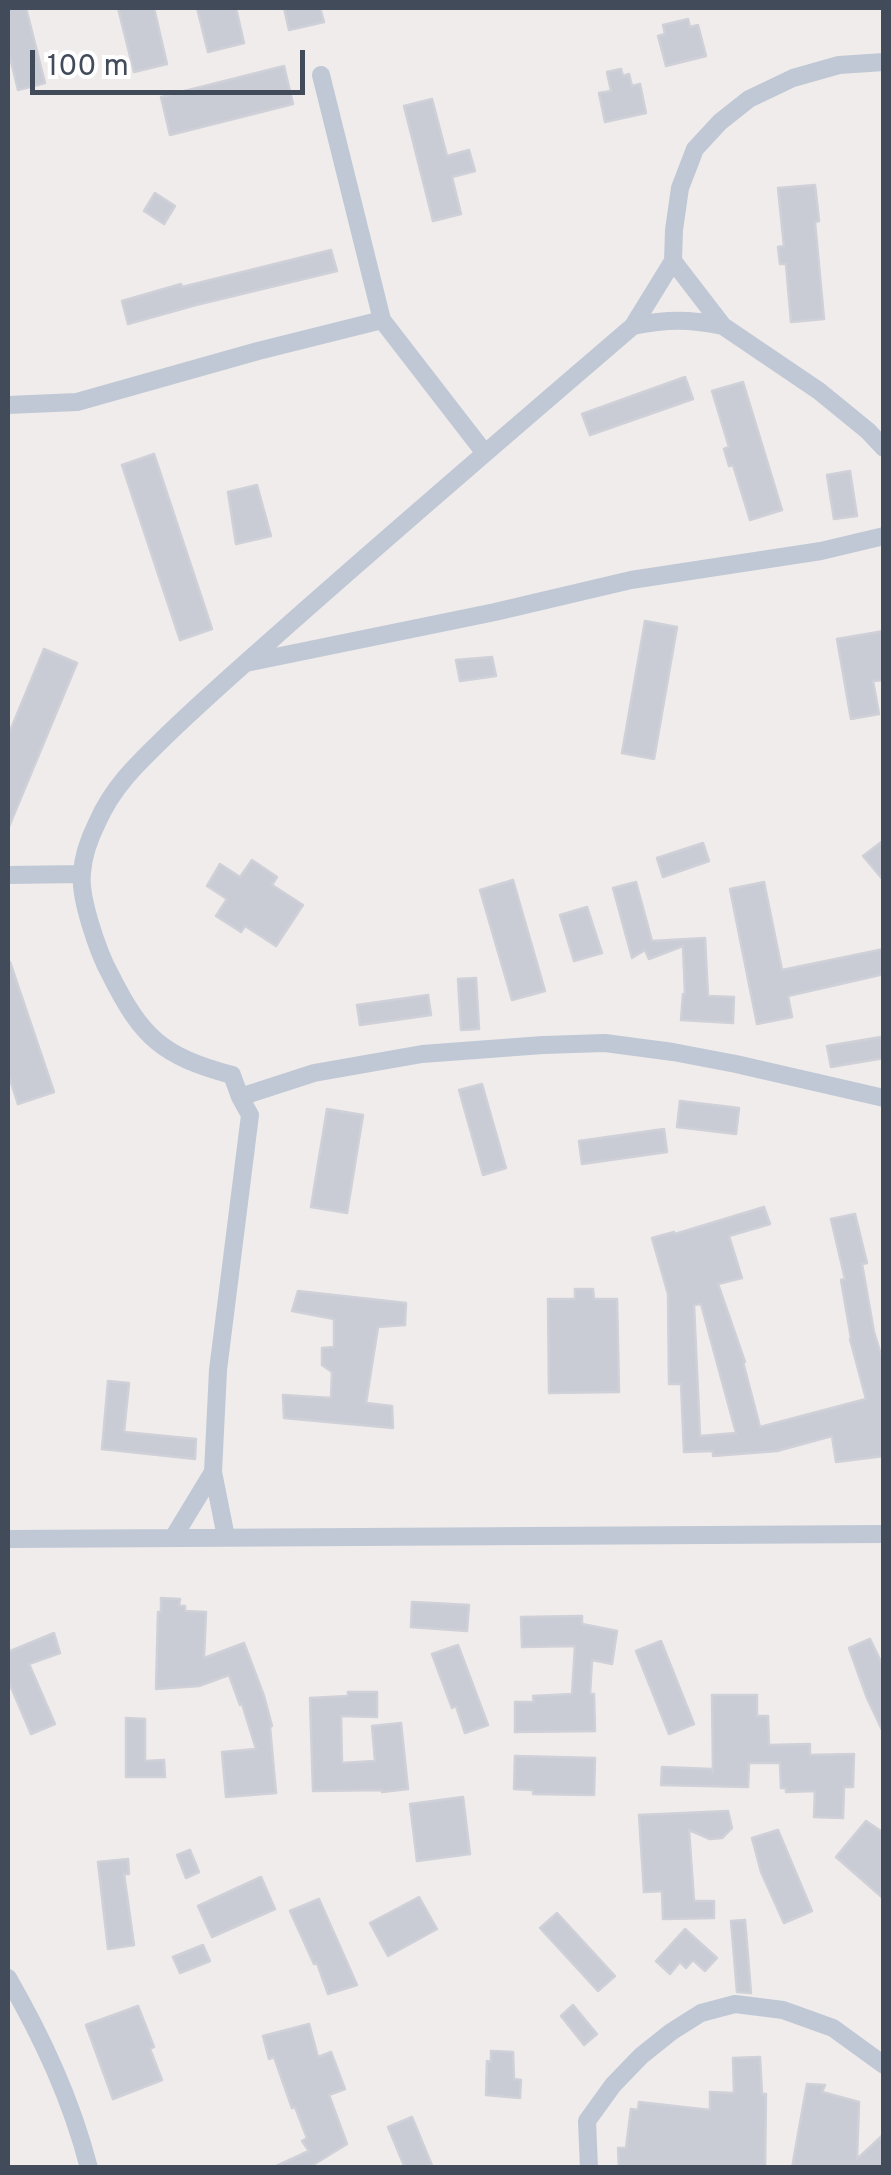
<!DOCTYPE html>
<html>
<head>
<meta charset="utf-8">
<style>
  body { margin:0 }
  #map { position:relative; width:891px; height:2175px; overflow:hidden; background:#efeceb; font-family:Overpass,sans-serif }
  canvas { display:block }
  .frame { position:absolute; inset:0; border:10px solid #424b5a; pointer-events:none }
  .scale { position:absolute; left:30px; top:50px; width:275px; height:45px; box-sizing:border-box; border:5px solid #424b5a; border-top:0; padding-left:12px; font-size:30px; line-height:35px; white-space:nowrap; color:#424b5a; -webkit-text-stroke:8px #fff; paint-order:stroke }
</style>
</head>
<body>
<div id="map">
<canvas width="891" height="2175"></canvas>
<div class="frame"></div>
<div class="scale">100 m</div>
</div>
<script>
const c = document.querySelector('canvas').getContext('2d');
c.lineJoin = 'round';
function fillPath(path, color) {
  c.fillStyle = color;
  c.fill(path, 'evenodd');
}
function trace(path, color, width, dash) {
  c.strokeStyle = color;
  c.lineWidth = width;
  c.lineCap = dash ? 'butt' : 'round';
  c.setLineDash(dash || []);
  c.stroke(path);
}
const building = new Path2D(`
  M8,8H26L45,83L18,90L8,49Z
  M118,8H154L167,64L134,72Z
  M197,8H236L244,43L208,52Z
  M284,8H320L324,22L289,30Z
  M688,19L690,27L698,25L706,56L666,66L658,36L665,34L663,25Z
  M284,66L293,104L170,135L161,97Z
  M621,69L623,76L629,74L632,86L640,84L646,113L605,122L599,93L611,91L607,72Z
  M432,99L447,156L469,150L475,171L452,177L461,214L433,221L404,106Z
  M815,185L819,221L815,222L824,319L791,322L786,264H780L778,247L784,246L778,188Z
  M155,193L175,206L164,224L144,211Z
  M331,250L337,271L196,305L128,324L122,301L181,284L182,287Z
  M685,377L693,399L590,435L582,414Z
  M743,382L782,510L750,520L733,465L729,466L724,449L729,447L712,391Z
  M154,454L212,629L180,640L122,465Z
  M850,471L857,516L834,519L827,475Z
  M257,485L271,536L236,544L228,492Z
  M645,621L677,627L654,759L622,753Z
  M884,631V680L873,681L879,714L851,719L837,639Z
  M44,649L77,663L8,829V736Z
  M492,657L496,676L460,681L456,660Z
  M884,840V881L863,856Z
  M703,843L709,861L663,877L657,858Z
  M252,860L277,877L272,885L303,905L276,946L245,926L241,932L216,916L227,899L207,886L220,864L240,877Z
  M513,880L545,991L512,1000L480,890Z
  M636,882L652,941L705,938L708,996L734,997L733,1023L681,1020L683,994H685L683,946L649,959L645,950L632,958L613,888Z
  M764,882L782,970L884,949V974L788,996L792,1017L757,1024L730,889Z
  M587,907L602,953L574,961L560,915Z
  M10,962L54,1092L18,1104L8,1073V963Z
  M476,978L479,1029L461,1030L458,979Z
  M428,995L431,1015L360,1025L357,1005Z
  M881,1037L884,1058L831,1067L827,1046Z
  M482,1084L506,1168L483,1175L459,1090Z
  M680,1101L739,1108L736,1134L677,1127Z
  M327,1109L363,1115L347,1213L311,1207Z
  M664,1129L667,1152L582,1164L579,1141Z
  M764,1207L770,1224L729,1236L742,1278L718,1284L745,1362H743L760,1427L866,1399L850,1339L851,1338L841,1280L845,1279L831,1219L855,1214L867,1263L862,1264L874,1332L884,1364V1456L836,1462L832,1436L777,1451L713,1456V1451L684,1452L681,1384H669L668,1294L652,1238L674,1232L675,1234ZM701,1304L736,1433L700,1436L694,1305Z
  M575,1289H593L594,1299H617L619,1392L549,1393L548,1299H575Z
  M298,1291L406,1303L405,1325L378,1327L366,1403L392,1406L393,1428L284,1418L283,1395L331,1398L332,1372L322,1365V1348L334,1347V1319L292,1311Z
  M108,1381L129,1383L124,1432L196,1439L195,1459L102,1449Z
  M161,1598L180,1599L179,1606H185V1611L206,1612L204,1658L244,1643L264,1696L272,1726L270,1727L276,1793L226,1797L222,1752L256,1749L242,1704L240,1705L229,1675L199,1686L156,1689L158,1612H161Z
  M412,1602L469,1605L467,1631L411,1627Z
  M582,1616V1624L617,1631L612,1664L592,1660L590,1694H594L595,1731L515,1732V1702H534L533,1696L572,1694L575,1646L522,1647L521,1617Z
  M54,1633L60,1653L29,1664L55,1724L31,1734L8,1680V1652Z
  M870,1639L884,1668V1734L867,1698L849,1648Z
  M661,1641L694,1724L669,1734L636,1651Z
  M458,1645L488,1725L465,1733L456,1706L452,1708L432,1654Z
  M348,1692H377V1717L341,1716L342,1763L375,1761L372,1726L401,1723L408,1789L382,1792V1790L313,1791L310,1698L348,1696Z
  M712,1695H757V1716H768L769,1745L810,1744V1755L854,1754L853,1787H844L843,1818L814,1817L815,1791L786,1792V1788H781L780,1763H749L748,1787L661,1785L662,1767L712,1769L713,1772Z
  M126,1718L145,1719V1761L164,1760L165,1777H126Z
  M515,1756L595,1758L594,1795L533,1794V1790L514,1789Z
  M463,1797L470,1854L417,1861L410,1804Z
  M728,1811L732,1828L722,1838L710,1839L689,1830L694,1901H714V1918L663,1919L662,1891L644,1892L639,1815Z
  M866,1821L884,1833V1899L836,1857Z
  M778,1830L812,1911L784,1923L761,1872L752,1838Z
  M190,1850L199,1872L186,1878L177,1855Z
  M128,1859L129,1874H124L134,1945L108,1949L98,1862Z
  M261,1877L275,1909L212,1937L198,1906Z
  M419,1897L437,1929L388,1956L370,1923Z
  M319,1899L357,1985L328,1994L317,1963L314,1964L290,1911Z
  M557,1913L615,1976L598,1991L540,1928Z
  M745,1920L751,1993L737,1992L731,1921Z
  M685,1929L717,1958L705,1971L693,1960L686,1968L680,1962L670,1974L656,1961Z
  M203,1945L210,1961L180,1973L173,1957Z
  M573,2005L597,2034L584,2045L561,2016Z
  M138,2006L154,2047L150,2049L162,2080L113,2099L86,2025Z
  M309,2024L318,2057L331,2052L345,2089L329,2095L347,2144L308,2168H272L309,2151L302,2141L307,2138L295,2107L292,2108L274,2057L269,2059L263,2036Z
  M491,2051L513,2052L514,2079L521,2080L520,2098L486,2095L487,2061L491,2062Z
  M760,2057L762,2094H766L765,2168H619L618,2148H626L631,2109L638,2110L639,2102L710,2110V2092L734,2093L733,2058Z
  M807,2084L825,2085L822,2092L859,2102L857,2159L884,2134V2168H792Z
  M412,2117L433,2168H405L388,2127Z`);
fillPath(building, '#c9ccd4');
trace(building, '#cfd0d8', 2.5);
trace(new Path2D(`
  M321,75L382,320L484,452
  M673,261L723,326L819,391L868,431L884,448
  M633,326L673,261L674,230L680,188L695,149L720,122L749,99L793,78L839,65L884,62
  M723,326C688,319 668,319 633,326C511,431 388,536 268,643C234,673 200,703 167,735C139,762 113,786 97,823C90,837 83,857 82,873C79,897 98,952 110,974C142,1038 162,1056 232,1075L240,1097L314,1073L422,1054L543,1045L605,1043L673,1052L736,1064L884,1098
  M8,405L77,402L258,351L382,320
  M246,663L495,612L631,580L821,551L884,536
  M8,875L81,874
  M226,1537L213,1472L218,1370L250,1115L240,1097
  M173,1538L213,1472
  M8,1539L884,1534
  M8,1978C43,2039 71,2099 89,2168
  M589,2168L587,2121L613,2085L641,2056L671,2032L701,2013L735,2004L783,2010L833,2028L884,2065`), '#c0c8d5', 18);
</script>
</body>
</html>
